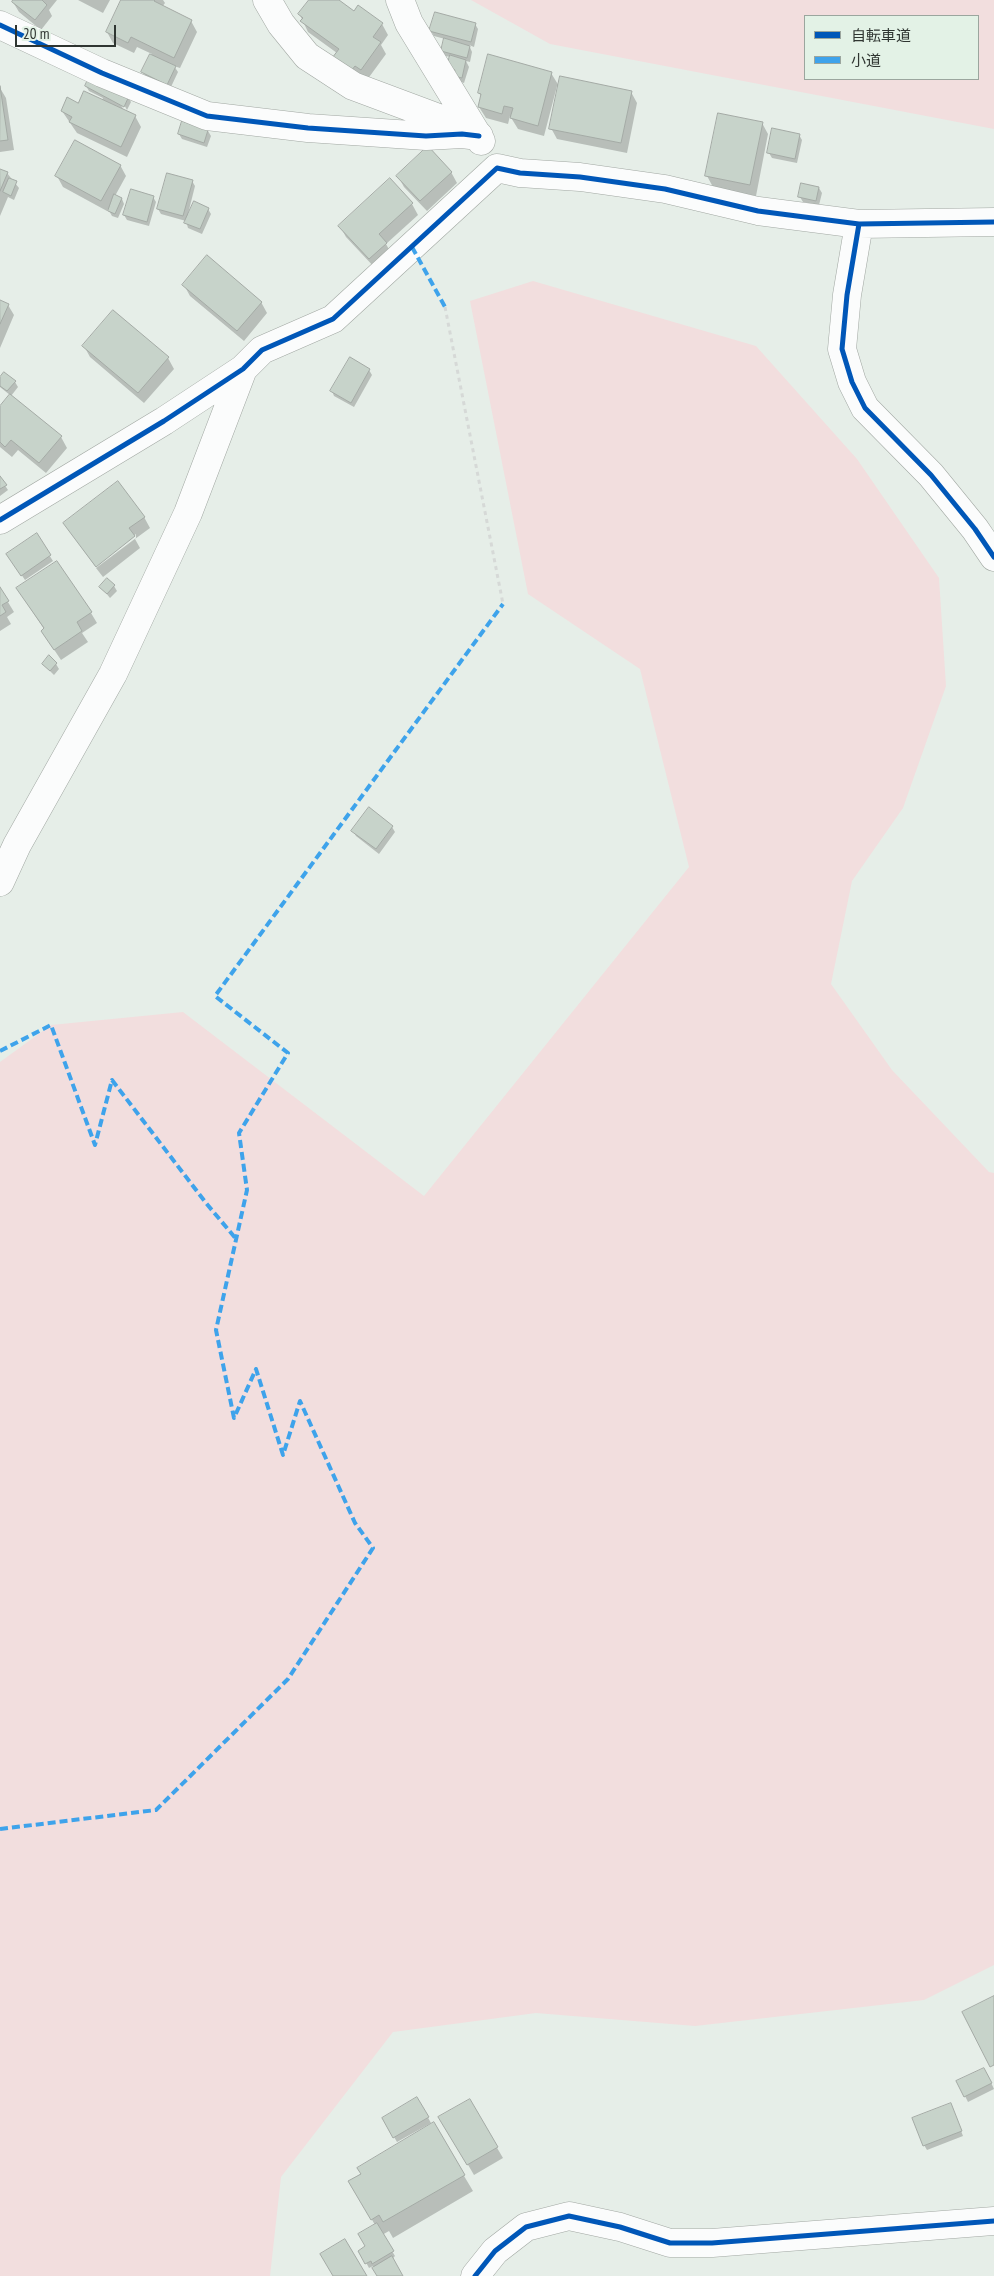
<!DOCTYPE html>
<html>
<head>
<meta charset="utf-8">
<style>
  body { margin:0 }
  #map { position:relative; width:994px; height:2276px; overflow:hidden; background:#e6eee8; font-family:"PT Sans Narrow","Noto Sans JP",sans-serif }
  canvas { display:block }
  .legend { position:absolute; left:804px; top:15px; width:175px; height:65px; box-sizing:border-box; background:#e3f2e6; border:1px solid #9ba69e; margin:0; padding:6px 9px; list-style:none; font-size:15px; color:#2f3531 }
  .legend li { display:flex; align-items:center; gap:10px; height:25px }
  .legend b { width:25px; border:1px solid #9ba69e }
  .scale { position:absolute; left:15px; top:25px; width:101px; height:22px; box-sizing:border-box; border:2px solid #2f3531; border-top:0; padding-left:6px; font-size:15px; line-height:18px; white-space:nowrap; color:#2f3531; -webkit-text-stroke:4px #e3f2e6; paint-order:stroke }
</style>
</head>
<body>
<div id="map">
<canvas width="994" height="2276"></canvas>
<ul class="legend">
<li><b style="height:6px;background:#0057b8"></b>自転車道</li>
<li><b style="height:6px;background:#3ea3eb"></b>小道</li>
</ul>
<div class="scale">20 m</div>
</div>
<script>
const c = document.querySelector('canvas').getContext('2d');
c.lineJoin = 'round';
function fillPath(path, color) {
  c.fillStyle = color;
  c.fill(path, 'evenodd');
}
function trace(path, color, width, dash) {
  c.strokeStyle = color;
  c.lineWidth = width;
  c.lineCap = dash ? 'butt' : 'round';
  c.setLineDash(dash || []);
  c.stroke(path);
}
fillPath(new Path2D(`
  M471,0H994V129L550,44ZM978,16V79H805V16Z
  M533,281L756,346L857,459L939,578L946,686L903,808L852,881L831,984L892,1070L989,1172L994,1173V1965L924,2000L695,2026L536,2013L393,2032L281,2177L270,2276H0V1062L51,1025L183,1012L424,1196L689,867L640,669L528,594L470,301Z`), '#f2dede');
fillPath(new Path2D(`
  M14,0H57L49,10L52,16L41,30L19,12L13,2Z
  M78,0H110L103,13Z
  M123,0H163L165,3L162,7L191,21L197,32L180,68L174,66L178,72L170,89L146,77L143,72L152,54L137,47L134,53L113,43L107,32Z
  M310,0H337L354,12L382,24L388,35L381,45L386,54L367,80L357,81L337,53L308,32L300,15Z
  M475,24L478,29L474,47L469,45L472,52L470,62L466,61L469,67L464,83L458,81L451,72V57L445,56L442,51L445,39L434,36L431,31Z
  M551,73L559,86L631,92L637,103L627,153L557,139L551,128L559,87L557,86L544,136L518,129L510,116L508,124L486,118L479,107L482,98L479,93Z
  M86,86L128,97L131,102L127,110L122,101L119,102L125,112L135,116L141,127L127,157L77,133L62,111L79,104L102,100L103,98L89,91Z
  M0,88L6,98L14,150L0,152Z
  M762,123L768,134L756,196L713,187L707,176Z
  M208,131L211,136L207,147L182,139L179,134Z
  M799,135L802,140L797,163L772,158L769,153Z
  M120,165L126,176L115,196L122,199L124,204L118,218L112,216L108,209L107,211L63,187L57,176Z
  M0,170L7,173L19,188L14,200L8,197L0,216Z
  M451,172L457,183L427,211L404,187L398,176Z
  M192,181L195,186L188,214L208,209L211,214L202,234L188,228L186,221L161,214L158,209Z
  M819,188L822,193L819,205L803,202L800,197Z
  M153,197L156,202L149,226L127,220L124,215Z
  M412,204L418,215L386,244L392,255L376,269L346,237L340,226Z
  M184,285L261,302L267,313L244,341L190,296Z
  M0,301L8,305L14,315L0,348Z
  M114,311L168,358L174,369L144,403L90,357L84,346Z
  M369,370L372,375L354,407L334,396L332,391Z
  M0,379L15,382L18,387L11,396L61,437L67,448L46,473L18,450L12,457L0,447V408L10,395L0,387Z
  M0,478L8,490L0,496Z
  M144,517L150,528L135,539L140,548L103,577L96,568L136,538V534L95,566L64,523Z
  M36,535L53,561L25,580L11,559Z
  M114,586L117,591L110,598L101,587Z
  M0,589L14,612L7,617L11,624L0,631Z
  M24,599L91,613L97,623L82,633L88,642L61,660L49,642L44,629Z
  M43,664H56L59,669L54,675Z
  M392,827L395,832L379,854L356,836L353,831Z
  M987,2074L994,2089L968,2102L958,2082Z
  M417,2098L431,2123L397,2142L383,2118Z
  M469,2100L503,2158L474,2175L440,2117Z
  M953,2110L963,2136L927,2150L924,2145Z
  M433,2124L473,2191L393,2238L389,2231L382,2235L395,2256L392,2259L401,2276H378L373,2266L369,2268L360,2251L367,2246L375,2225L350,2181Z`), '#0003');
const building = new Path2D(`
  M13,0H42L47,5L35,20L12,2Z
  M121,0H155L154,1L192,20L174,58L131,37L128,43L106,32Z
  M309,0H339L354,11L358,5L383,23L373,37L381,42L361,70L355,66L351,71L332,58L339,49L300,21L303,18L298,14Z
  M435,12L476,23L471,42L429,31Z
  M444,38L470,46L467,58L441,51Z
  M150,54L176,66L167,85L141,72Z
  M488,54L552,72L538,126L510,118L513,108L504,106L502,114L478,107L481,94L478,93Z
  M450,55L466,60L462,78L453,76L455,70L447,67Z
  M90,75L129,96L124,107L85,86Z
  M560,76L632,91L621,143L549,129Z
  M0,86L8,140L0,141Z
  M84,91L136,115L121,147L69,122L72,117L61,111L67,97L78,103Z
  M718,113L763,122L750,185L705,176Z
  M182,121L208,130L204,143L178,134Z
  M772,128L800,134L795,159L767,153Z
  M75,140L121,165L101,201L55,176Z
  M428,146L452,172L420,201L396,176Z
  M0,169L8,172L0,191Z
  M167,173L193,180L183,216L157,209Z
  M9,178L17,181L11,196L3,192Z
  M390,178L413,203L379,234L387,243L369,259L338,226Z
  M801,183L819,187L816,201L798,197Z
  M131,189L154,196L147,222L123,215Z
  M114,194L122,198L115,214L108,211Z
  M194,201L209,208L200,229L184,223Z
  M207,255L262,302L237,331L182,285Z
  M0,300L9,304L0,324Z
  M113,310L169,357L138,393L82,346Z
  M350,357L370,369L351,403L330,391Z
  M4,372L16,381L7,391L0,386V377Z
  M10,394L62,436L39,463L11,440L5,447L0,442V406Z
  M0,476L7,485L0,489Z
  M118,481L145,517L129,528L135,536L96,567L63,523Z
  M37,533L51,555L21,576L6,554Z
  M57,561L92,612L77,622L82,631L54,650L41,631L44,628L16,588Z
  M107,578L115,585L107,594L99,587Z
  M0,587L9,601L2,605L6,612L0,616Z
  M49,655L57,663L50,671L42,664Z
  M369,807L393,826L376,849L351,831Z
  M994,1996V2065L990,2067L962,2012Z
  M984,2068L992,2083L964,2097L956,2081Z
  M417,2097L429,2117L393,2138L382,2118Z
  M470,2099L498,2147L467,2165L438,2117Z
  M951,2103L962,2131L923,2146L912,2118Z
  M434,2122L465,2175L383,2222L379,2215L371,2220L348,2181L361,2174L357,2168Z
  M377,2223L394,2251L372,2264L371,2261L365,2264L358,2251L365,2246L358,2234Z
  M345,2239L367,2276H333L320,2254Z
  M392,2256L403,2276H377L372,2268Z`);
fillPath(building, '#c7d3ca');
trace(building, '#a4aaa5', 1);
const minor = new Path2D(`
  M267,0L281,24L307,56L353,86L444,120L462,134
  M400,0L409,23L481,141
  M0,25L102,73L207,116L308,128L426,136L462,134L479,136
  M859,224L847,295L842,349L852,382L865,408L931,475L975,529L994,557
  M0,520L164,421L243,369L262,350L333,319L497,168L520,173L580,177L665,189L758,211L859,224L994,222
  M0,882L17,845L113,674L188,513L243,369
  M475,2276L495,2251L526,2227L569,2216L620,2227L670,2243H712L994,2221`);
trace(minor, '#a1a7a2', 29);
trace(new Path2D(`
  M445,307L503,604`), '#d6d9d7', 3, [4, 4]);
trace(minor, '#fbfcfc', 28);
trace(new Path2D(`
  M412,247L445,307
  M0,1051L51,1025L95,1145L112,1080L206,1203L237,1240
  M0,1829L156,1810L288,1679L373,1548L355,1523L300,1401L283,1455L256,1369L234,1418L216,1330L247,1190L239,1133L288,1053L215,996L503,604`), '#3ea3eb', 4, [8, 4]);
trace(new Path2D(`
  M0,25L102,73L207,116L308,128L426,136L462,134L479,136
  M859,224L847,295L842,349L852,382L865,408L931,475L975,529L994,557
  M0,520L164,421L243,369L262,350L333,319L497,168L520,173L580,177L665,189L758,211L859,224L994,222
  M475,2276L495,2251L526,2227L569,2216L620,2227L670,2243H712L994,2221`), '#0057b8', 5);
</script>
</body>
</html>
